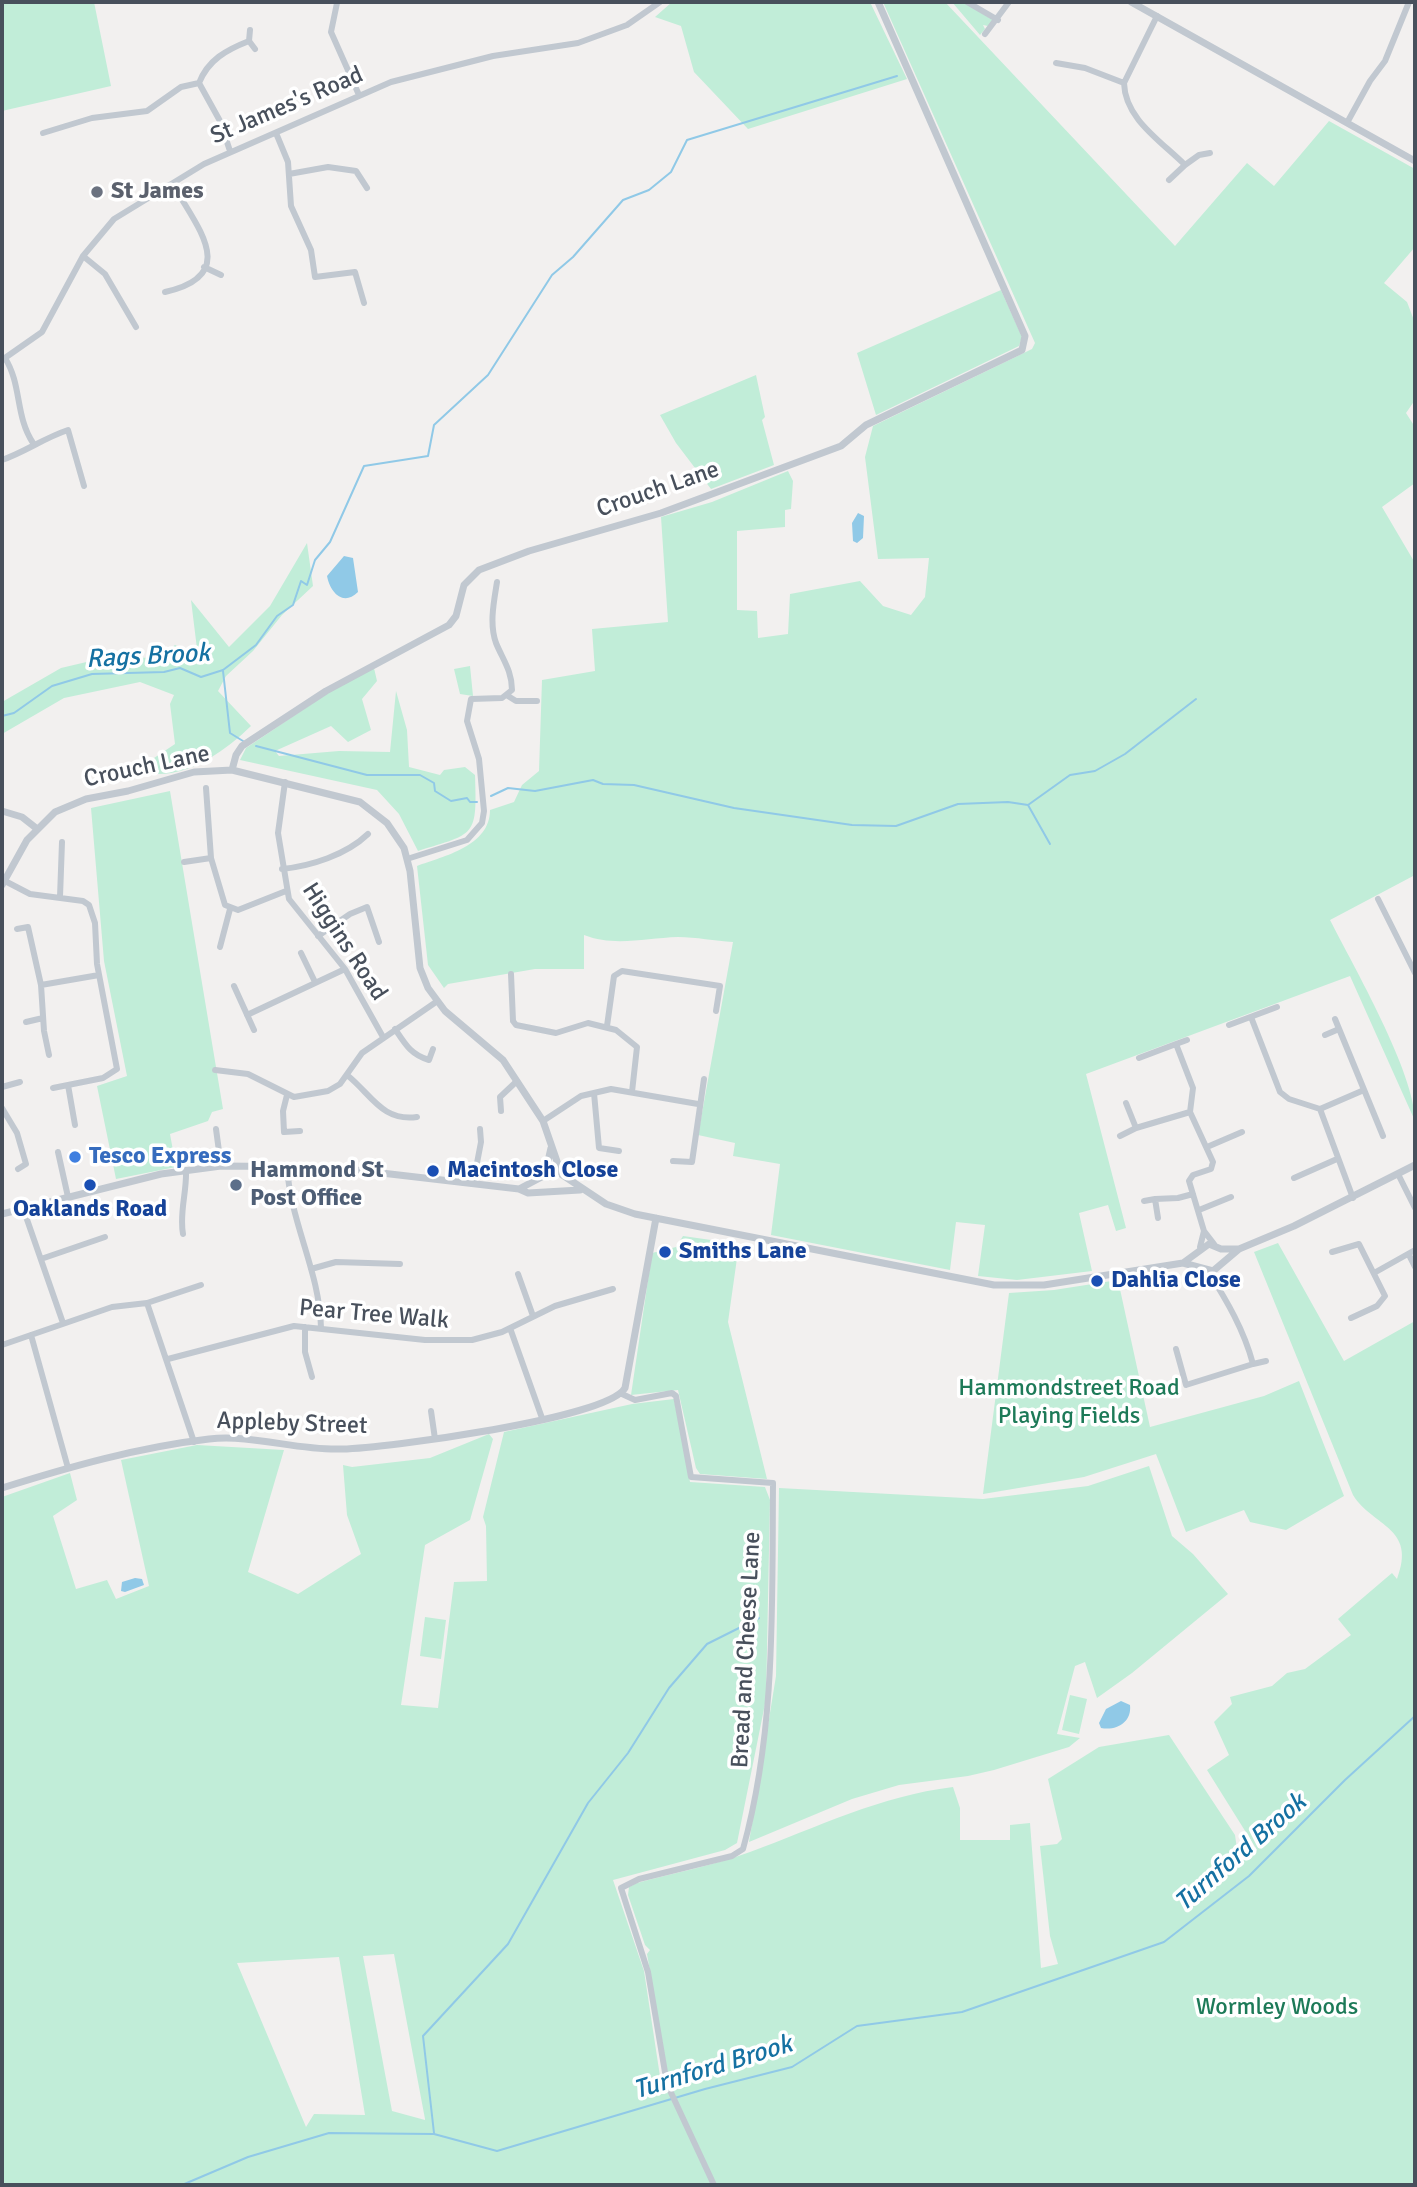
<!DOCTYPE html>
<html>
<head>
<meta charset="utf-8">
<style>
  body { margin:0 }
  #map { position:relative; width:1417px; height:2187px; overflow:hidden; background:#f2f0ef; font-family:Signika,sans-serif }
  canvas { display:block }
  .frame { position:absolute; inset:0; border:4px solid #48505c; pointer-events:none }
</style>
</head>
<body>
<div id="map">
<canvas width="1417" height="2187"></canvas>
<div class="frame"></div>
</div>
<script>
const c = document.querySelector('canvas').getContext('2d');
c.lineJoin = 'round';
function fillPath(path, color) {
  c.fillStyle = color;
  c.fill(path, 'evenodd');
}
function trace(path, color, width, dash) {
  c.strokeStyle = color;
  c.lineWidth = width;
  c.lineCap = dash ? 'butt' : 'round';
  c.setLineDash(dash || []);
  c.stroke(path);
}
function write(font, color, halo, rows, align = 'center') {
  c.font = font + ' Signika,sans-serif';
  c.lineWidth = 7;
  c.setLineDash([]);
  c.textBaseline = 'middle';
  c.strokeStyle = halo;
  c.fillStyle = color;
  for (const [text, x, y, turn = 0] of rows) {
    c.save();
    c.translate(x, y);
    c.rotate((+turn || 0) * Math.PI / 180);
    c.textAlign = isNaN(turn) ? turn : align;
    if (halo) c.strokeText(text, 0, 0);
    c.fillText(text, 0, 0);
    c.restore();
  }
}
fillPath(new Path2D(`
  M2,2H94L111,86L2,111Z
  M672,2H870L907,79L748,129L694,72L681,26L655,17Z
  M883,2H945L1175,246L1247,163L1274,186L1329,121L1415,169V247L1384,283L1407,302L1415,323V400L1406,413L1415,427V483L1382,507L1415,563V875L1330,920C1354,967 1415,1073 1415,1121L1350,976L1086,1074L1126,1228L1116,1231L1108,1205L1079,1213L1092,1271L1017,1280L978,1276L985,1225L956,1222L950,1270L771,1235L780,1164L733,1156L735,1143L698,1135L733,942C715,941 696,937 678,937C646,938 614,947 584,935V969H535L448,984L444,988L428,965L417,866C444,856 490,846 490,810L514,802L522,785L539,771L542,680L595,671L592,629L668,622L661,517L712,502L788,471L793,481L791,509L785,510V527L737,531V610L757,611L758,638L788,634L790,594L860,581L883,606L911,615L925,597L929,558L878,559L865,457L873,426L1032,349L1035,343Z
  M952,2H963L993,20L988,26L983,25L985,29L980,35Z
  M1001,290L1022,337L1019,346L876,415L857,353Z
  M756,375L765,417L762,420L774,465L711,489L676,443L660,415Z
  M307,543L313,586L282,615L253,651L226,676L218,691L251,726C227,749 194,774 158,774L154,758L175,744L170,704L174,695L140,682L64,698L2,734V702L61,668L95,660L159,657L175,645L198,657L191,600L229,647L270,606Z
  M470,666L473,696L460,694L454,669Z
  M374,668L377,681L362,699L371,730L348,742L331,726L275,751L279,756L339,751L390,752L396,691L407,730L409,767L440,775L444,770L465,767L475,775C477,837 476,833 418,851L399,814L377,790L240,760L246,748L328,693Z
  M170,791L223,1109L212,1112L208,1121L170,1134L176,1167L116,1179L97,1086L127,1076L104,961L91,808Z
  M683,1236L739,1244L728,1322L767,1479L700,1474L696,1468L678,1390L631,1395L652,1253L676,1247Z
  M1278,1243L1344,1361L1415,1321V2185H2V1497L70,1473L77,1500L53,1516L76,1589L107,1580L116,1599L149,1586L121,1460L197,1445L284,1450L248,1572L298,1594L361,1554L347,1515L343,1465L352,1467L430,1458L489,1434L493,1439L470,1520L425,1545L401,1705L438,1708L454,1582L487,1581L486,1526L483,1517L504,1432L632,1404L674,1399L690,1482L765,1487L770,1500L766,1699L737,1843L725,1850L613,1880L644,1971L661,2083L669,2081L647,1954L650,1950L645,1945L628,1895L629,1887L637,1883C674,1873 714,1865 750,1852C818,1827 880,1796 953,1787L960,1808V1840H1010V1825L1030,1823L1041,1968L1058,1964L1050,1936L1040,1846L1057,1844L1062,1839L1048,1779L1099,1747L1169,1735L1235,1835L1239,1863L1257,1850L1207,1770L1229,1755L1214,1722L1232,1704L1230,1697L1272,1686L1287,1673L1305,1669L1351,1635L1338,1619L1392,1573L1397,1579C1417,1527 1373,1527 1353,1495L1254,1252ZM394,1954L425,2119V2120L392,2111L363,1956ZM339,1957L365,2115L314,2114L306,2127L237,1963Z
  M1118,1280L1150,1427L1264,1396L1299,1381L1344,1496L1286,1530L1250,1522L1244,1510L1186,1532L1156,1454L1084,1477L983,1494L1009,1293L1054,1290Z
  M1149,1466L1172,1536L1193,1554L1228,1594L1132,1673L1097,1698L1085,1662L1075,1666L1057,1734L1080,1738L1069,1747L994,1770L968,1776L899,1785L852,1799L749,1842L776,1676L779,1488L983,1499L1088,1486Z
  M425,1617L446,1620L441,1659L420,1656Z
  M1070,1695L1087,1699L1079,1734L1062,1730Z`), '#c1edd8');
fillPath(new Path2D(`
  M858,513L864,516L863,538L857,543L853,541L852,523Z
  M344,556L353,558L358,592C343,607 330,592 327,576Z
  M135,1578L142,1579L144,1585L125,1592L121,1591L122,1582Z
  M1121,1701L1130,1705C1132,1722 1117,1731 1101,1728L1099,1723L1106,1709Z`), '#90c9e7');
trace(new Path2D(`
  M223,671L230,733L243,741
  M2,716L14,713L52,686L92,674L164,672L180,668L201,677L223,670L256,645L277,616L293,605L301,581L307,585L315,560L330,542L364,466L428,456L434,425L488,375L552,275L573,257L623,200L649,190L671,172L687,140L897,76
  M256,746L367,775H420L434,783L435,791L451,801L467,798L470,802H477
  M491,796L508,788L535,791L593,780L603,784L634,785L734,808L852,825L896,826L958,804L1008,802L1028,805
  M1050,844L1028,805L1070,775L1095,771L1125,754L1196,699
  M434,2133L423,2036L508,1944L588,1803L628,1753L669,1688L707,1644L759,1618
  M182,2185L248,2157L329,2133L434,2134L497,2151L705,2089L792,2067L857,2026L962,2012L1164,1942L1249,1876L1345,1780L1415,1716`), '#90c9e7', 2);
trace(new Path2D(`
  M967,2L998,20
  M337,3L331,32L359,95
  M250,30L249,41L255,49
  M985,34L1009,2
  M1056,63L1085,68L1124,83C1125,119 1161,141 1185,165L1169,180
  M199,83L220,121L230,151
  M1124,83L1157,16
  M1348,121L1370,81L1385,61L1409,2
  M43,133L92,118L147,111L181,87L199,83C208,60 226,50 249,41
  M276,133L288,162L291,206L311,250L315,277L355,272L364,303
  M1185,165L1199,155L1210,153
  M289,174L328,167L356,171L367,188
  M83,256L105,274L136,327
  M204,267L221,275
  M165,292C243,275 194,224 173,184
  M5,358C22,385 15,416 33,443
  M2,360L42,332L83,256L114,219L204,164L391,82L493,56L578,43L627,25L660,2
  M2,460C25,452 44,438 68,430L84,486
  M508,696L516,701H537
  M285,782L278,833L289,899L345,969L383,1037
  M206,788L211,858L225,905L238,910L286,891
  M407,859L467,840L482,823L484,811L479,759L467,721L471,699L502,698L512,690C512,671 503,660 496,643C489,624 494,601 497,582
  M184,862L211,858
  M282,869C311,866 346,855 368,834
  M5,881L30,894L83,901L89,905L95,923L97,964L117,1069L103,1078L53,1088
  M60,897L62,842
  M1378,899L1415,973
  M17,929L28,927L41,985L44,1031L49,1055
  M318,936L350,914L367,907L379,942
  M220,947L230,909
  M301,953L315,982
  M511,974L513,1021L516,1025L556,1033L588,1023L616,1030L637,1047L632,1092
  M41,985L99,975
  M234,986L254,1030
  M247,1015L345,969
  M1251,1017L1280,1092L1289,1099L1320,1109L1353,1198
  M1335,1019L1383,1136
  M26,1022L43,1018
  M1229,1025L1277,1007
  M607,1026L614,976L622,971L720,986L716,1011
  M395,1029C405,1044 411,1055 429,1060L433,1049
  M1325,1035L1339,1029
  M1176,1044L1187,1040
  M1139,1058L1176,1044L1193,1088L1190,1112L1213,1162L1211,1169L1193,1175L1189,1181L1204,1231L1214,1244
  M215,1070L248,1074L294,1097L328,1091L340,1084L362,1053L436,1002
  M347,1075C371,1094 382,1122 417,1117
  M68,1085L75,1125
  M2,1087L20,1082
  M594,1093L599,1148L619,1151
  M287,1095L283,1111L284,1132L300,1131
  M1126,1103L1136,1128L1190,1112
  M2,1108L17,1133L26,1164L18,1169
  M1320,1109L1364,1090
  M501,1111L500,1097L517,1081
  M543,1121L581,1096L611,1089L698,1104
  M216,1129L221,1166
  M1120,1136L1136,1128
  M1207,1147L1242,1132
  M58,1152L68,1197
  M673,1161L692,1162L704,1079
  M287,1166C290,1222 320,1272 321,1328
  M1398,1174L1415,1208
  M1294,1178L1337,1159
  M473,1184L481,1142L480,1129
  M1144,1201L1155,1199
  M23,1208L63,1323
  M1199,1210L1231,1197
  M1158,1218L1155,1199L1178,1198L1193,1194
  M183,1234C179,1213 187,1192 186,1170
  M1200,1247L1204,1231
  M1332,1252L1359,1244L1385,1296L1377,1306L1351,1318
  M1409,1255L1415,1267
  M41,1259L105,1237
  M311,1269L336,1262L400,1264
  M1374,1273L1415,1250
  M518,1274L533,1316
  M147,1303L194,1442
  M305,1327V1352L312,1377
  M510,1328L542,1418
  M31,1335L68,1468
  M2,1345L112,1307L147,1303L201,1285
  M1176,1349L1186,1385L1253,1364C1244,1330 1227,1301 1208,1271
  M168,1359L294,1326L425,1340H472L502,1332L555,1306L613,1289
  M1253,1364L1266,1361
  M622,1394L635,1400L672,1393L676,1396L691,1477L773,1483C772,1606 776,1730 743,1849L732,1856L639,1879L621,1888L648,1972L667,2084L714,2185
  M431,1411L435,1439`), '#c1c8d0', 6);
trace(new Path2D(`
  M1131,2L1415,161
  M232,770L236,755L242,746L326,691L449,625L456,616L464,585L479,570L529,551L661,513L841,446L866,425L1022,350L1025,336L878,2
  M2,811L22,817L36,828
  M2,885L27,840L55,812L86,799L128,791L194,772L232,770L360,802L387,823L404,848L410,871L420,968L428,988L445,1011L503,1060L543,1121L561,1173
  M545,1174L551,1148
  M519,1189L555,1170L606,1204L635,1214L994,1285H1044L1183,1263L1213,1271L1239,1249L1294,1226L1415,1165
  M2,1214L161,1174L221,1166L330,1167L519,1189L528,1193L580,1190
  M1183,1263L1209,1244L1221,1249H1239
  M2,1488C69,1467 139,1447 209,1439C253,1434 298,1451 342,1449C385,1448 607,1419 625,1388L656,1218`), '#c1c8d0', 7);
for (const [x, y, r, color] of [
  [97,192,7,"#6b7280"],
  [75,1157,7,"#3f7fe0"],
  [433,1171,7,"#1a4fb4"],
  [90,1185,7,"#1a4fb4"],
  [236,1185,7,"#5c6f8a"],
  [665,1252,7,"#1a4fb4"],
  [1097,1281,7,"#1a4fb4"]
]) {
  const dot = new Path2D();
  dot.arc(x, y, r, 0, 2 * Math.PI);
  c.fillStyle = color;
  c.fill(dot);
  trace(dot, '#fff', 2.5);
}
write('24px', '#48505c', '#fff', [
  ["St James's Road",287,106,-23],
  ["Crouch Lane",658,490,-19],
  ["Crouch Lane",147,767,-12],
  ["Higgins Road",344,942,57],
  ["Pear Tree Walk",374,1315,5],
  ["Appleby Street",292,1424,2],
  ["Bread and Cheese Lane",747,1650,-87]
]);
write('bold 24px', '#5b616d', '#fff', [
  ["St James",111,192]
], 'left');
write('bold 24px', '#366cbe', '#fff', [
  ["Tesco Express",89,1157]
], 'left');
write('bold 24px', '#4e5e75', '#fff', [
  ["Hammond St",250,1171],
  ["Post Office",250,1199]
], 'left');
write('bold 24px', '#164399', '#fff', [
  ["Macintosh Close",447,1171],
  ["Oaklands Road",90,1210,"center"],
  ["Smiths Lane",679,1252],
  ["Dahlia Close",1111,1281]
], 'left');
write('24px', '#1d7a58', '#fff', [
  ["Hammondstreet Road",1069,1389],
  ["Playing Fields",1069,1417],
  ["Wormley Woods",1277,2008]
]);
write('italic 26px', '#1571a2', '#fff', [
  ["Rags Brook",148,657,-3],
  ["Turnford Brook",1241,1853,-41],
  ["Turnford Brook",713,2068,-17]
]);
</script>
</body>
</html>
